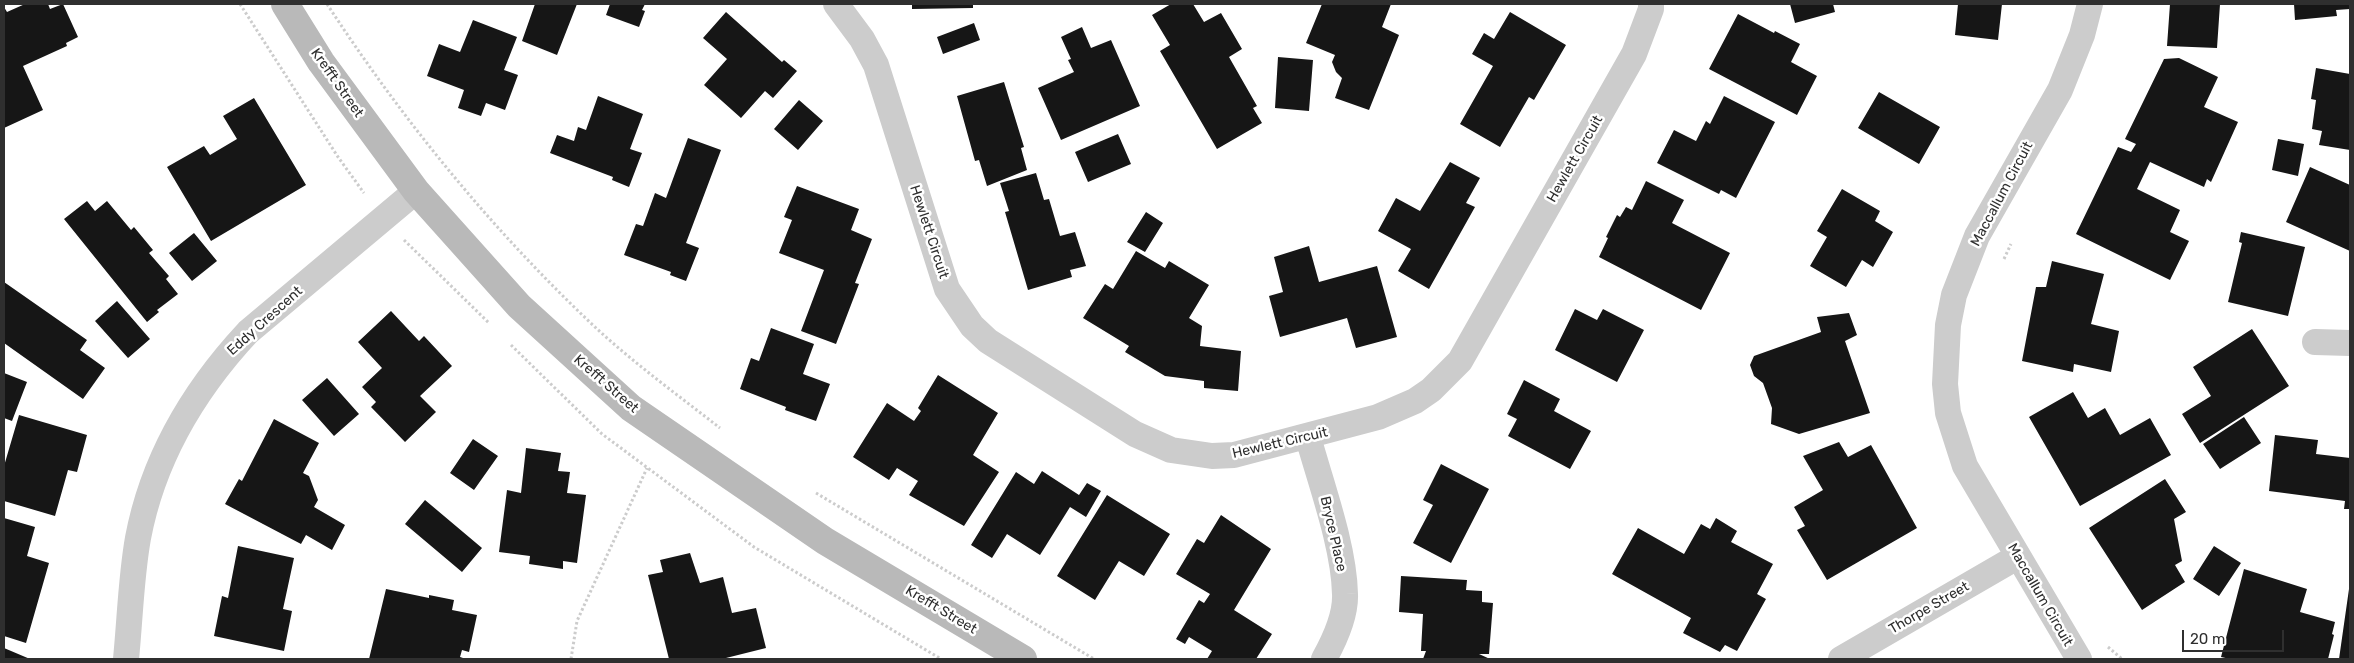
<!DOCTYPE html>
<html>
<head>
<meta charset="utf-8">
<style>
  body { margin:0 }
  #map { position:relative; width:2354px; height:663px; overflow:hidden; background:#fff; font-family:Rubik,sans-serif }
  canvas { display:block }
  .frame { position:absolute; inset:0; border:5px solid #2f2f2f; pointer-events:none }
  .scale { position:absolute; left:2182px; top:630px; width:102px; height:22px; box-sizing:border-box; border:2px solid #2f2f2f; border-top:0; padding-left:6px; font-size:15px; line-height:18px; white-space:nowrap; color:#2f2f2f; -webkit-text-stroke:4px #fff; paint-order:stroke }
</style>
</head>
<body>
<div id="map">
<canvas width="2354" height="663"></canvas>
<div class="frame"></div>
<div class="scale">20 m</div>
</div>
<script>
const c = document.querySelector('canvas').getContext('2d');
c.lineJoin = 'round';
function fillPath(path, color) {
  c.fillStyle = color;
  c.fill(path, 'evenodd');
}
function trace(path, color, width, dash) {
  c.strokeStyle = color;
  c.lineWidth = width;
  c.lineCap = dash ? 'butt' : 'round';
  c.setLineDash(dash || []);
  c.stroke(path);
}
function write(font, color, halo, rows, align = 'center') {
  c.font = font + ' Rubik,sans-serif';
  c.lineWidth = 5;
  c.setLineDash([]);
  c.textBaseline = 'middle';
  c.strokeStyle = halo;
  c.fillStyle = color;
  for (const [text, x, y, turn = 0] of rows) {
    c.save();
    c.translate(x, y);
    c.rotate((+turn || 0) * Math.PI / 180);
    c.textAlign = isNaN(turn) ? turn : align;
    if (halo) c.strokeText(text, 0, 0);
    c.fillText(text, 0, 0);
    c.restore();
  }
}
fillPath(new Path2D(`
  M25,4H48L50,9L63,4L78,37L66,43L67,46L23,66L43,110L4,128V7L7,12Z
  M535,4H577L557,55L522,41Z
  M610,4H645L642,10L645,11L639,27L606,15Z
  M912,4H973V8L912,9Z
  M1171,4H1193L1204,22L1221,13L1242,49L1229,57L1257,106L1253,108L1262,123L1217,149L1160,51L1170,45L1152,15Z
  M1322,4H1391L1382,27L1399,35L1369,110L1335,98L1342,78L1336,72L1332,62L1335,55L1306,43Z
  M1790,4H1833L1835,12L1795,23Z
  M1958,4H2002L1998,40L1955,35Z
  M2170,4H2220L2217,48L2167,46Z
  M2294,4H2350V9L2336,10L2337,16L2295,20Z
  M726,12L782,62L784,60L797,71L773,98L765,91L741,118L704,85L727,59L703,38Z
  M1510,12L1566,45L1534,100L1529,97L1500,147L1460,124L1493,66L1472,54L1484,33L1494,39Z
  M1738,14L1774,33L1775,31L1800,44L1791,62L1817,76L1797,115L1709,69Z
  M473,20L517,37L504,70L518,75L505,110L486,103L481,116L458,108L464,90L427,76L439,44L460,52Z
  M974,23L980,40L943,54L937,37Z
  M1082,27L1091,48L1111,40L1140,106L1061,140L1038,88L1074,72L1068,60L1071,59L1061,37Z
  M1278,57L1313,60L1309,111L1275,108Z
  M2179,58L2218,77L2204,107L2238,122L2211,182L2207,179L2204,187L2150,162L2137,189L2180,210L2170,232L2189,241L2170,280L2076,234L2118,147L2131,152L2136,144L2125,139L2164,59Z
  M2316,68L2350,74V150L2319,145L2322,131L2312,129L2316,100L2311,99Z
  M1004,82L1024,147L1021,148L1027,170L987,186L979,160L975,161L957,96Z
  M1879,92L1940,127L1919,164L1858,128Z
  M598,96L643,114L630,149L642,153L629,187L612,180L613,177L550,153L557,135L574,141L578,127L586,130Z
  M1724,96L1775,122L1736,198L1721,190L1719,194L1657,163L1674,130L1696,141L1706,121L1710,124Z
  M254,98L306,185L211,241L167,167L204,146L210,155L237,139L223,116Z
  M799,100L823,121L798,150L774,129Z
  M1118,134L1131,164L1088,182L1075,152Z
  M688,138L721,150L686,243L699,248L686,281L670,275L671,272L624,255L636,224L643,226L655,193L666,198Z
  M2278,139L2304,144L2298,176L2272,170Z
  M1450,162L1480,178L1466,203L1475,207L1429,289L1398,271L1411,249L1378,231L1396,198L1420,211Z
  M2310,167L2350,185V251L2286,222Z
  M1036,173L1044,200L1049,199L1060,236L1075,232L1086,266L1070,270L1072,277L1028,290L1005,212L1009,211L1000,183Z
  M1646,181L1684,200L1672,223L1730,253L1701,310L1599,257L1608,238L1606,237L1617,215L1620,217L1626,207L1632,210Z
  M797,186L859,209L851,230L872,239L855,283L859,284L836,344L801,331L824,270L779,253L792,220L784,217Z
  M1842,189L1880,211L1875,221L1893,232L1873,267L1862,260L1846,287L1810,266L1827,237L1817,231Z
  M87,201L95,211L107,201L131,230L134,227L153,250L149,253L169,276L166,279L178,294L157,310L159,312L147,322L64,219Z
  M1146,212L1163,223L1145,252L1127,242Z
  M2241,232L2305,247L2288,316L2228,302L2242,243L2239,242Z
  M194,233L217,261L192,281L169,253Z
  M1309,246L1319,282L1377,266L1397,337L1356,348L1347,318L1280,337L1269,296L1283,292L1274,257Z
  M1136,251L1165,268L1169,261L1209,285L1189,318L1202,326L1200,346L1241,351L1238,391L1204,388V381L1165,376L1125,352L1129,346L1083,318L1105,284L1113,289Z
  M2052,261L2104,274L2091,324L2119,331L2111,372L2074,364L2073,372L2022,361L2036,287H2046Z
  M4,282L87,340L80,350L105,368L83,399L4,343Z
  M117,301L150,339L128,358L95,321Z
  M1575,309L1597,320L1603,309L1644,330L1617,382L1555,350Z
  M391,311L419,341L424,336L452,366L420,396L436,412L405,442L371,407L376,402L362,387L382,368L358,342Z
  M1849,313L1857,335L1845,341L1870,413L1799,434L1771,424L1772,408L1763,383L1754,376L1750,365L1754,356L1821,332L1817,317Z
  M771,328L814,344L803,374L830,384L816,421L785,410L786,407L740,389L751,358L759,361Z
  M2252,329L2289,386L2200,443L2182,414L2211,396L2193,367Z
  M4,373L27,382L12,421L4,418Z
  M938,375L998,413L973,455L999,472L964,526L909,495L918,481L897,468L889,480L853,457L887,403L914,421L921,411L918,408Z
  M327,378L359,414L334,436L302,400Z
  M1524,380L1560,399L1554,411L1591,431L1570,469L1508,436L1517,419L1507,414Z
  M2073,392L2088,418L2105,408L2120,435L2150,418L2171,455L2080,506L2029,417Z
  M19,415L87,435L77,472L68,470L55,516L4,501V466Z
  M2244,417L2261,443L2220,469L2203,444Z
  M274,419L319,443L303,473L309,476L318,500L314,507L345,525L332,550L306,535L301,544L225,504L239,479L242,481Z
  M2275,435L2318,440L2316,454L2350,458V509H2344L2345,501L2269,491Z
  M473,439L498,456L474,490L450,473Z
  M1839,442L1848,457L1871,445L1917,528L1827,580L1797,530L1805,526L1794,507L1823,490L1803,456Z
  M526,448L561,453L558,471L570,472L567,493L586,495L577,563L563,561V569L529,564L530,556L499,552L507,490L521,493Z
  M1441,464L1489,489L1451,563L1413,543L1433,505L1423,500Z
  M1042,471L1079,495L1087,483L1101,491L1086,517L1070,507L1040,555L1007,534L992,558L971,545L1016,472L1034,484Z
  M2165,479L2186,512L2174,519L2182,561L2175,565L2185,582L2142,610L2089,528Z
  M1107,495L1170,534L1144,576L1119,561L1095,600L1057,576Z
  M425,500L482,548L462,572L405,524Z
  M1221,515L1271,549L1234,610L1272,634L1256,659H1207L1212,651L1189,637L1185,644L1176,639L1199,600L1204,603L1210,594L1176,574L1197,539L1204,543Z
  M4,518L35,527L27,556L49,563L26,643L4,636Z
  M1716,518L1737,531L1731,542L1773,564L1757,594L1766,599L1737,651L1725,645L1720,652L1683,633L1691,618L1612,574L1638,528L1684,554L1701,524L1710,529Z
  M238,546L294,558L283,609L292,611L284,651L214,636L222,596L228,598Z
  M2214,546L2241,563L2219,596L2193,579Z
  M690,553L700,583L723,577L732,613L756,608L766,648L722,659H669L648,575L663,572L660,560Z
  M2244,569L2307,589L2300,612L2335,622L2332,634L2334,635L2328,659H2230L2221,657Z
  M1401,576L1467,580L1466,590L1482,591V602L1493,603L1489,654H1479L1490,659H1423L1426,651H1421L1423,614L1399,612Z
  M386,589L429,598V595L454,600L452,610L477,615L469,652L462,650L460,657L466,659H369Z
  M2349,589L2350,659H2339Z
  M4,648L30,659H4Z`), '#161616');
trace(new Path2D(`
  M240,4L338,157L364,193
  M327,4C404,122 493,231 596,328C635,364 679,396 720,428
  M404,240L489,323
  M2004,259L2011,244
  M511,345L602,434L754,547L941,659
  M816,493L1094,659
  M2108,647L2122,659
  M571,659L577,621L647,468`), '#ccc', 3, [2.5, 2.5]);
trace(new Path2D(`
  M836,4L862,39L876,65L947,289L972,326L988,341L1135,434L1171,450L1212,456L1234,455L1378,417L1415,401L1431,390L1460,361L1634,54L1651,9V4
  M2315,342L2350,343
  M1308,437C1321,484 1344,546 1345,594C1346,615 1334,641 1324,659
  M126,659C130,619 131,577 138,538C153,459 194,390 248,332L416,191
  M1841,659L2017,557
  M2079,659L1965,466L1948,413L1945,384L1948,325L1954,295L1977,236L2060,90L2082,35L2090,4`), '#ccc', 26);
trace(new Path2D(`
  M285,4L321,62L416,191L519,306L631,408L825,541L1023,659`), '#b9b9b9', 28);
write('14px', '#2f2f2f', '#fff', [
  ["Krefft Street",337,83,55],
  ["Hewlett Circuit",1575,159,-60],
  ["Maccallum Circuit",2002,194,-62],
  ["Hewlett Circuit",929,232,72],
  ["Eddy Crescent",265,321,-42],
  ["Krefft Street",606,384,41],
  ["Hewlett Circuit",1280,443,-13],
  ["Bryce Place",1333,534,77],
  ["Maccallum Circuit",2040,595,60],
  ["Thorpe Street",1929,608,-30],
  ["Krefft Street",941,610,31]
]);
</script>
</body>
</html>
